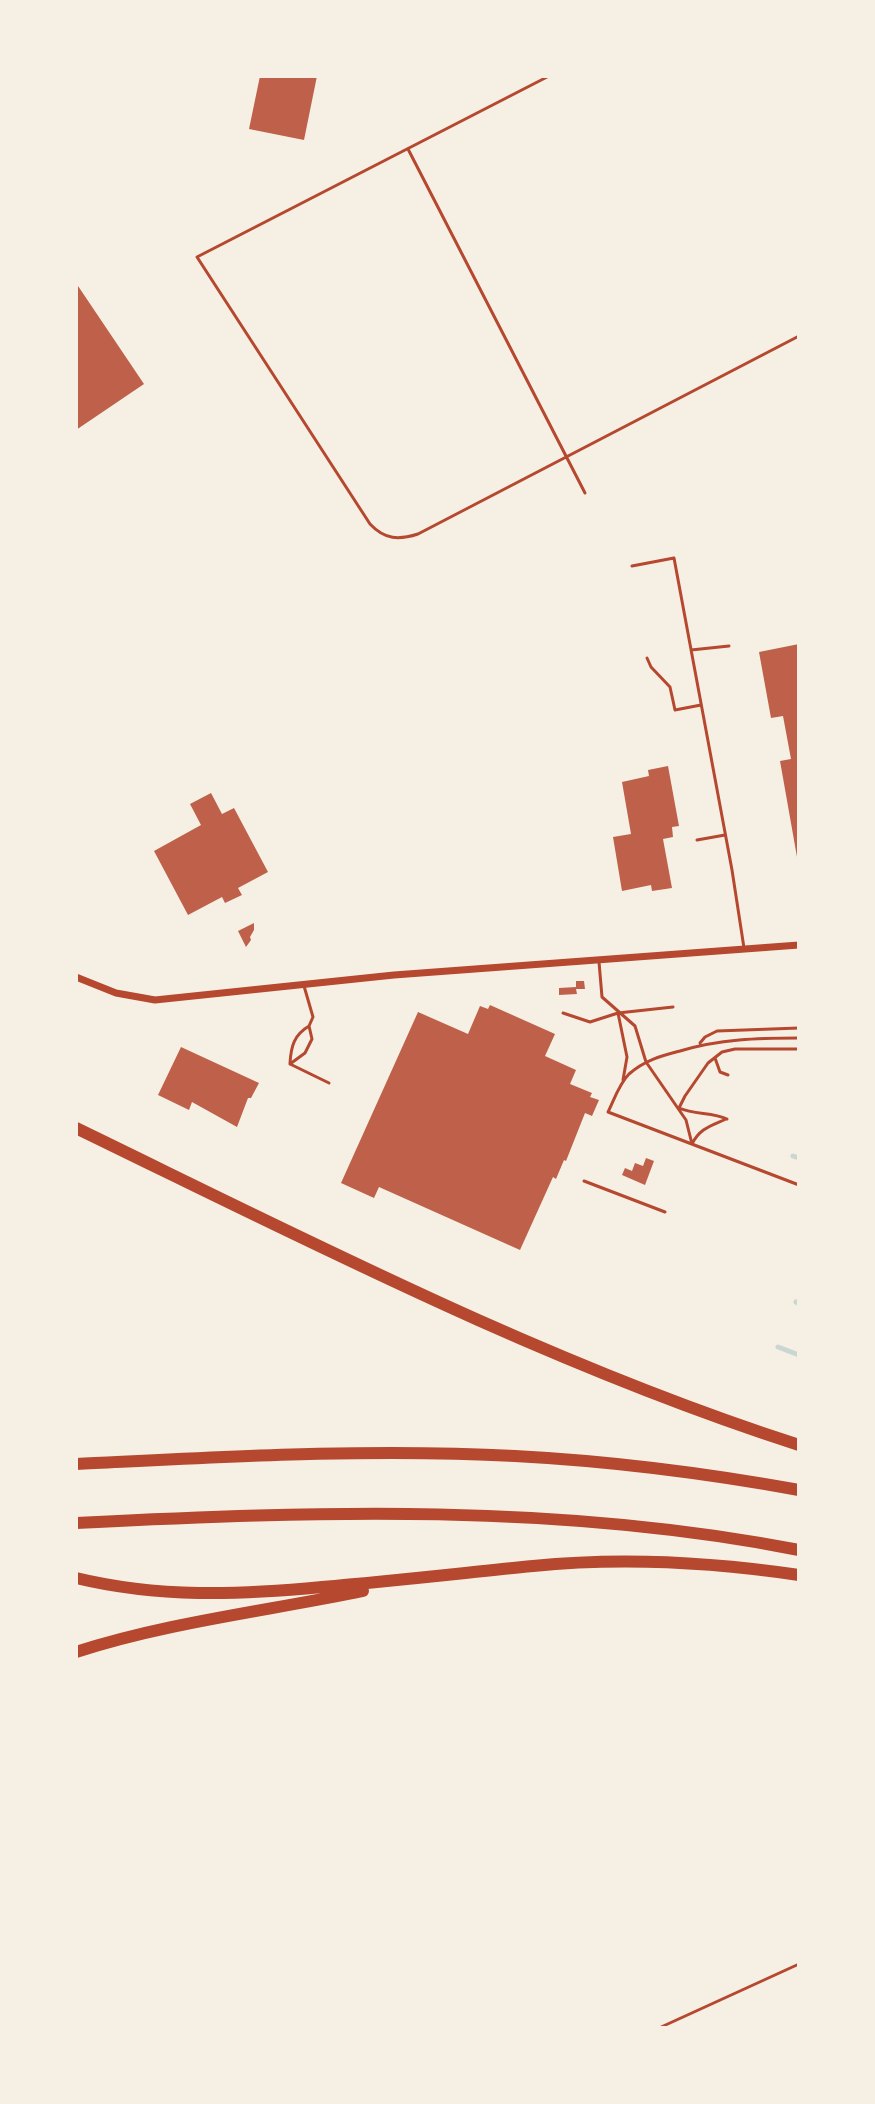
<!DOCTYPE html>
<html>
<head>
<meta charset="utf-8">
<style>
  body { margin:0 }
  #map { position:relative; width:875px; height:2104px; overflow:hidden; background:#f6efe4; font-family:"Noto Serif",serif }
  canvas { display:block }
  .frame { position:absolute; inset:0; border:78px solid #f6efe4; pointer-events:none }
</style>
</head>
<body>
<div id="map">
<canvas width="875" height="2104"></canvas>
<div class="frame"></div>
</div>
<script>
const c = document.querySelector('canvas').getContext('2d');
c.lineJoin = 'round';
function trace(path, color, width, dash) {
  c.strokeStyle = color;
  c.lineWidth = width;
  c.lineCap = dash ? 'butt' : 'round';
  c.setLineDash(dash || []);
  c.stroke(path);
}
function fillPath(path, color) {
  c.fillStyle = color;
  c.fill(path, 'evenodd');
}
trace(new Path2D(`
  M793,1156L799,1158
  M796,1302L799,1304
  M778,1347L799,1355`), '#c9d6d2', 5);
fillPath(new Path2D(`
  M260,76H317L304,140L249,129Z
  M76,283L144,384L76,430Z
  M799,644V857H797L780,761L791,759L783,716L771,718L759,652Z
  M668,766L679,826L672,827L673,837L663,839L672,888L652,891L651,885L622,891L613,837L631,834L622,782L649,776L648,770Z
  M211,793L222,814L234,808L268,872L238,888L242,895L225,903L222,897L188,915L154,851L201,825L190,804Z
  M254,923V930L250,937L251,940L246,947L238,931Z
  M576,981H584L585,989H576L577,994L559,995V988L576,987Z
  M490,1005L555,1034L545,1056L576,1070L570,1084L592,1093L590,1097L599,1100L592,1116L585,1113L566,1161L564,1160L556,1179L553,1177L520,1250L379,1187L374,1198L341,1183L418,1012L468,1034L480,1006L488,1009Z
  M181,1047L259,1083L251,1098H248L237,1127L192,1102L189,1110L158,1095Z
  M646,1158L654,1161L645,1185L622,1175L625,1168L632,1171L635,1163L643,1166Z`), '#bf614a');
trace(new Path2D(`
  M659,2028L799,1964`), '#b5482f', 3);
trace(new Path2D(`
  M549,76L197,257L370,524C385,540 399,540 418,534L799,336
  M408,149L585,493
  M632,566L674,558L732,870L744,948
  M691,650L729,646
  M647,658L651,667L670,687L675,710L701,705
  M697,840L725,835
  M599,962L602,997L635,1026L646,1062L686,1120L692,1144
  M563,1013L590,1022L618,1013L673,1007
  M618,1013L627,1057L623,1080
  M799,1038C758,1038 720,1039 680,1051C661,1056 645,1060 629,1074C619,1084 614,1100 608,1112L799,1185
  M700,1043L705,1037L717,1031L799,1028
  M715,1058L720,1072L728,1075
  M290,1063C291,1046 294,1035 309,1026
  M290,1064L305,1053L312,1039L309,1026L313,1017L304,986
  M290,1064L329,1083
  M727,1119C712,1112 695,1115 679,1108L685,1096L708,1063L722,1052L735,1049H799
  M692,1144C700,1128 711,1126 726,1119
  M584,1181L665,1212`), '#b5482f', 3);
trace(new Path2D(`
  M76,977L116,993L155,1000L394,975L799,945`), '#b5482f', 7);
trace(new Path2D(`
  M76,1128C313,1243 548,1364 799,1445
  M76,1464C222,1457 368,1448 515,1456C610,1461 705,1473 799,1490
  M76,1523C318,1511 559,1503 799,1550
  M76,1578C159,1598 238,1595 322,1587C393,1581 463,1573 533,1566C622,1557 711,1562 799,1575
  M76,1652C169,1622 267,1611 363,1591`), '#b5482f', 12);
</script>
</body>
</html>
